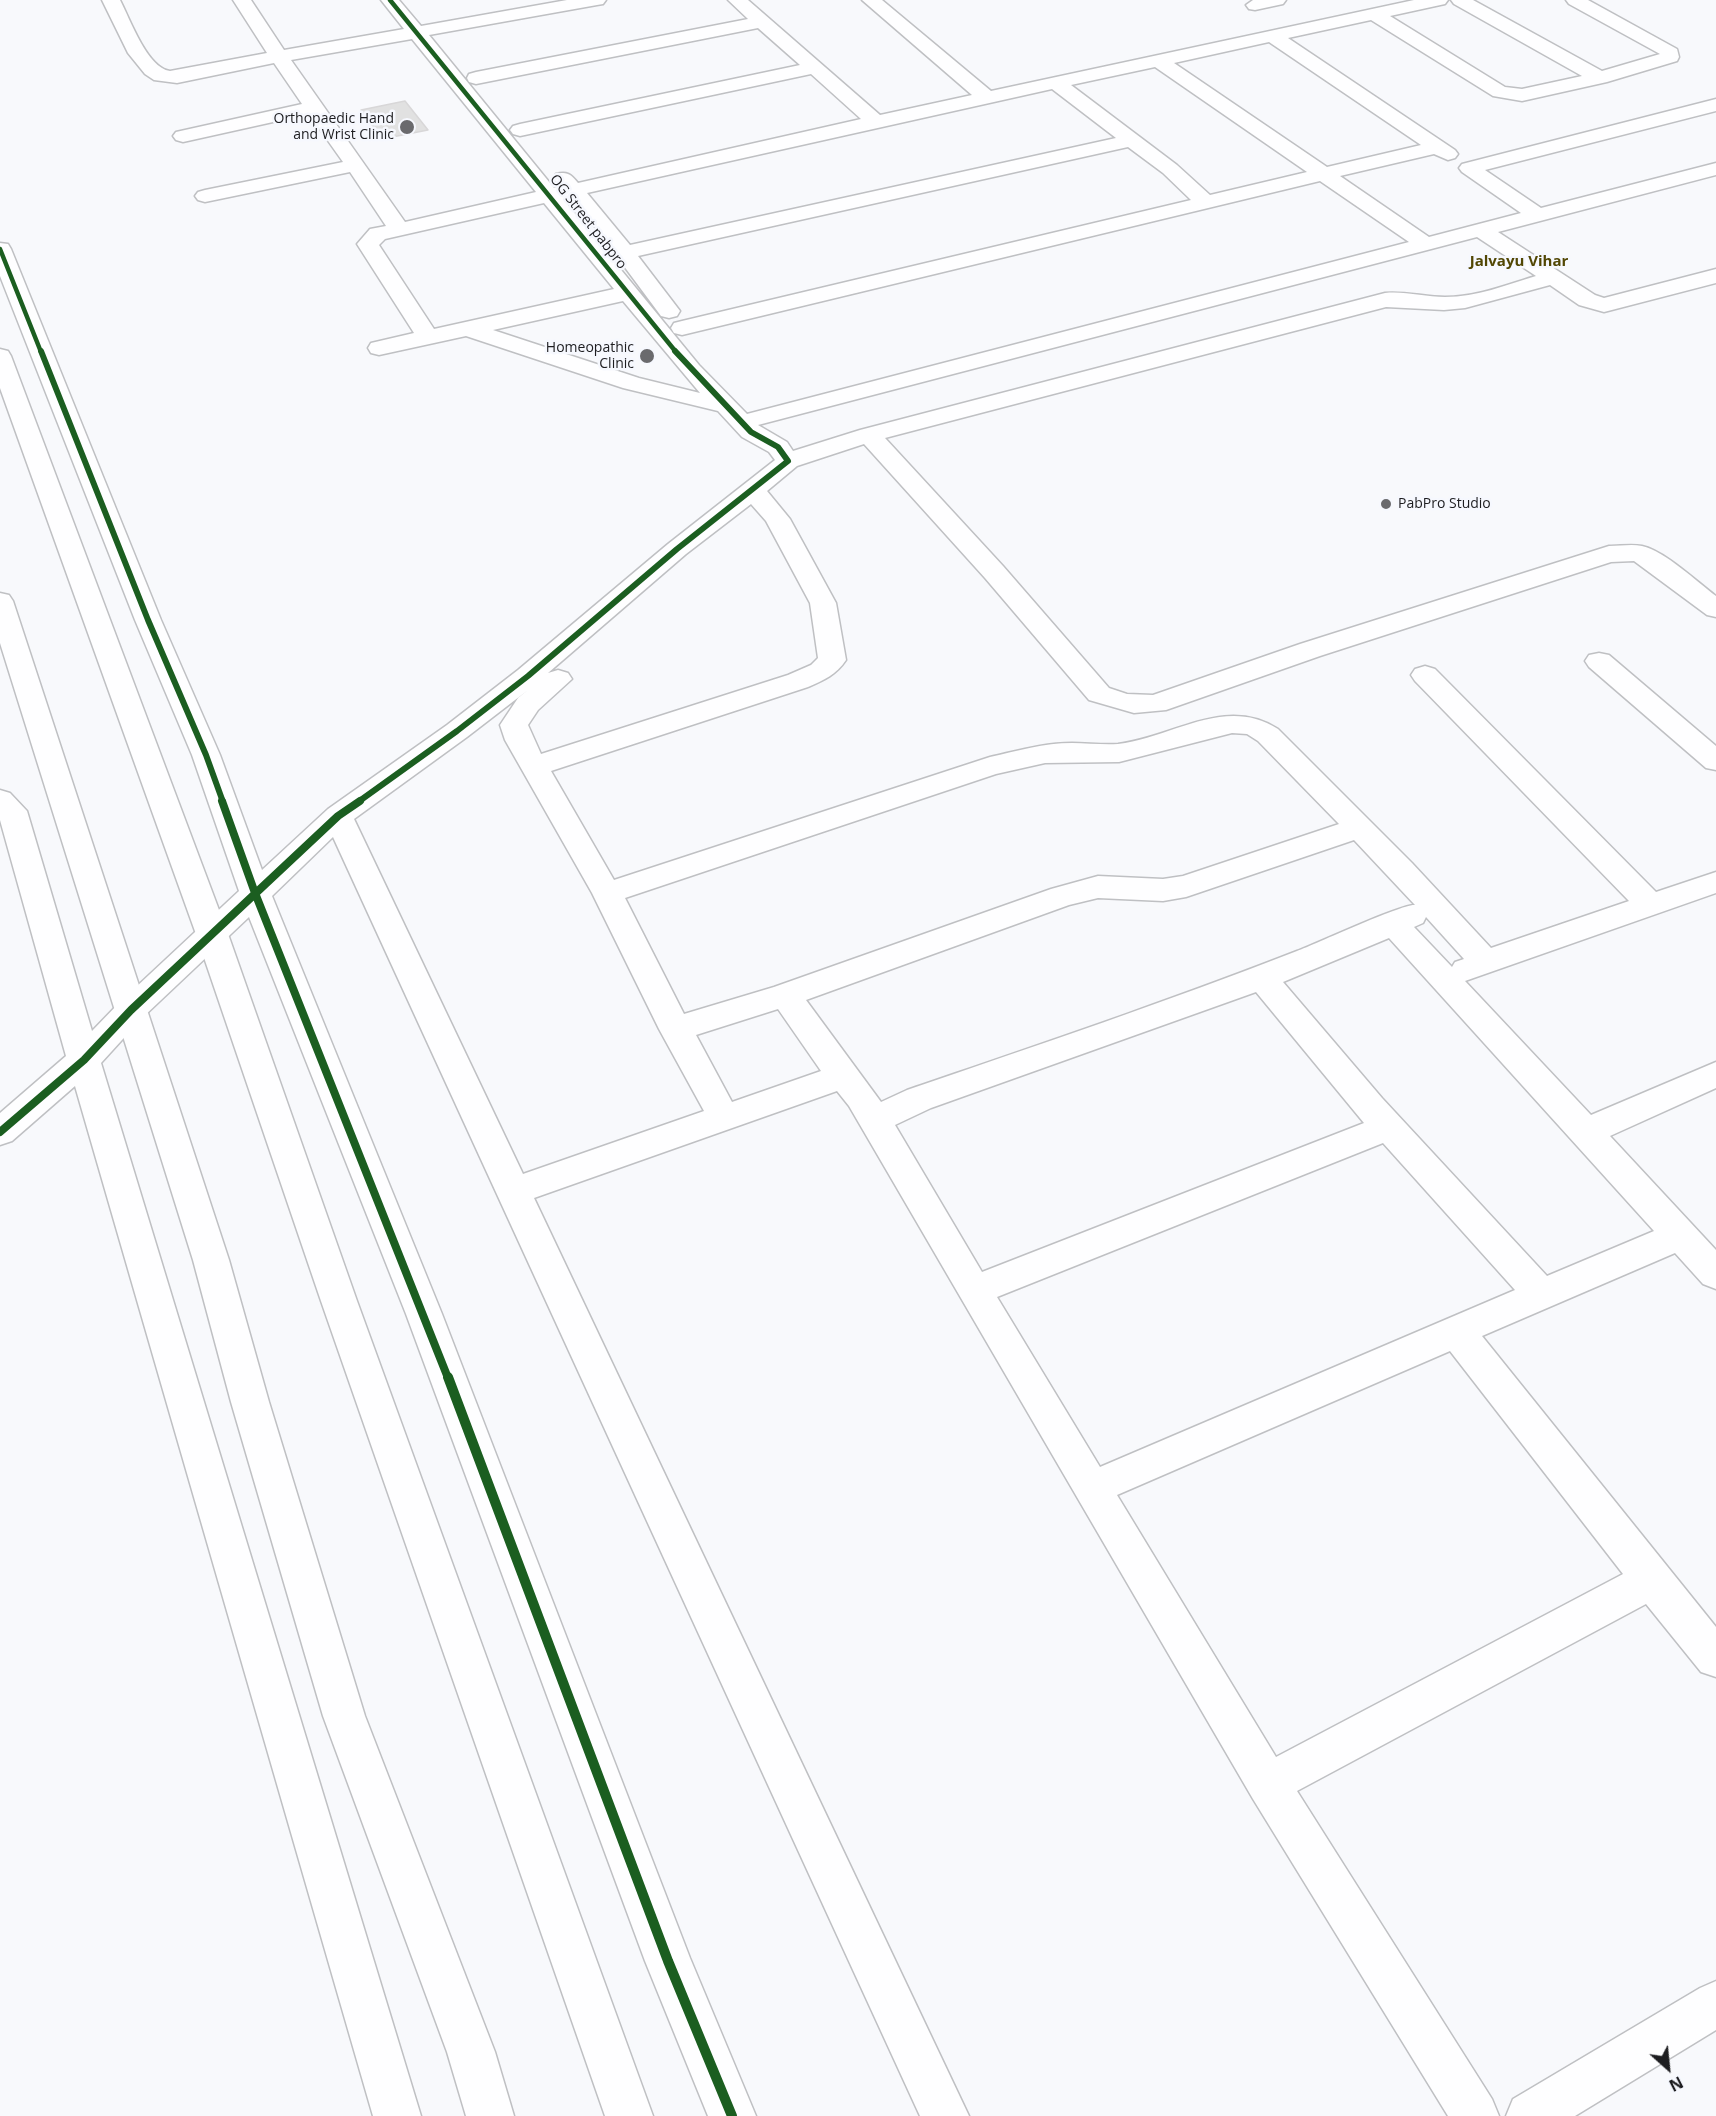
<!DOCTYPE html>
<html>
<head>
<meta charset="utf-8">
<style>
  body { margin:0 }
  #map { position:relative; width:1716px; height:2116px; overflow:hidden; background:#f8f9fc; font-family:"Open Sans",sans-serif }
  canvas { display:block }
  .north { position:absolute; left:1638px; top:2038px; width:60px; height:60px; -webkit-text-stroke:4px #f6f8fe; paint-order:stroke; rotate:153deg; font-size:16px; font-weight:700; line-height:24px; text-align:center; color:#1d1d20 }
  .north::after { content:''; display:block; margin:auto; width:21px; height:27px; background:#1d1d20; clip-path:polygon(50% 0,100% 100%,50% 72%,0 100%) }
</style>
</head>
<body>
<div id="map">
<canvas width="1716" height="2116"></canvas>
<div class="north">N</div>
</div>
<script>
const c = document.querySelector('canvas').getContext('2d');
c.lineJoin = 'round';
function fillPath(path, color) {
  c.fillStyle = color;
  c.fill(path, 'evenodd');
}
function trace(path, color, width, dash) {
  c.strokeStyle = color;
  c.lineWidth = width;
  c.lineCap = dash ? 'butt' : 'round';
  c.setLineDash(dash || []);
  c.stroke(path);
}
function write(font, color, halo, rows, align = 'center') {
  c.font = font + ' "Open Sans",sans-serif';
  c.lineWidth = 5;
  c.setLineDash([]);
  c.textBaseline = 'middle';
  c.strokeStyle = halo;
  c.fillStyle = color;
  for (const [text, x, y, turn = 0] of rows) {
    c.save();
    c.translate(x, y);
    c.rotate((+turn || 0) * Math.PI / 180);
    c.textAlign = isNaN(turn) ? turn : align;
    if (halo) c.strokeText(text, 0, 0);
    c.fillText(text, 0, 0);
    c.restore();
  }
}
const building = new Path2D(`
  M405,101L428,130L382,139L361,110Z`);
fillPath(building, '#e1e1e1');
trace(building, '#d8d7d8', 1.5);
const minor = new Path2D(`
  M102,0H120C130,19 147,68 170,71L267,53L233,0H251L284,50L404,29L381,0H399L421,26L567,0H606L603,4L597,5L429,35L554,188L560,187L553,178L556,174C567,171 571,174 578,183L861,119L811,74L520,136L513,134L510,130L513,126L520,124L800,65L758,28L476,84L469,82L467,78L469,74L476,72L748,19L728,0H748L880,115L972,95L862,0H882L991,91L1414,0H1448L1445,4L1390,16L1505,87L1522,89L1582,76L1454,4L1451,0H1473L1602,71L1660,54L1569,4L1566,0H1588L1677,49L1679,57L1677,61L1607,82L1522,101L1493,96L1371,20L1288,38L1455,150L1458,154L1455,158L1448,160L1434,154L1340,176L1429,237L1521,213L1462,172L1459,168L1462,164L1716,99V111L1485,170L1541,208L1716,163V175L1498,232L1595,295L1604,298L1716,269V283L1604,312L1579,305L1550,285L1465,308L1444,310L1386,307L885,438L1003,566L1109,688L1127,694L1153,695L1300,644L1609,546C1620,546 1632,544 1642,546C1665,551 1697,582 1716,596V617L1707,615L1634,561L1611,562L1320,656L1166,710L1134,713L1089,700L985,578L864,444L797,466L767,491L790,519L836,603L846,660C836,675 824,680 808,687L551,771L614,880L990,757C1017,751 1044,743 1072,743C1087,743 1103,745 1118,744C1172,738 1225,695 1278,729L1412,863L1491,948L1629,901L1415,681L1411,675L1415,669L1425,666L1435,669L1656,892L1716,872V893L1465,981L1591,1115L1716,1062V1088L1610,1136L1716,1250V1289L1703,1284L1675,1253L1482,1336L1716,1627V1677L1701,1672L1646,1604L1297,1791L1492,2099L1499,2116H1448L1253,1799L849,1106L837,1091L534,1198L969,2116H920L333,837L272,896L442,1314L690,1958L756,2116H708L645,1961L406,1314L249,917L142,1018L101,1063L421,2116H373L75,1086L12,1141L0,1145V1113L66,1056L0,820V790L10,793L27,811L92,1031L120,1002L239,891L192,755L135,620L0,276V243L8,244L11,249L161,620L220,755L262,870L328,809L447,725L518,670L668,544L775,460L769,452L742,437L718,411L623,388L466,336L379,355L371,353L368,348L371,343L414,333L357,244L370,229L386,226L350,172L205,202L198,200L195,196L198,192L205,190L343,162L309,114L183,142L176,140L173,136L176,132L302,104L274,63L177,83L154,80L145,74L128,53ZM412,39L536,192L405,222L291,60ZM1269,42L1421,145L1327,167L1174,63ZM1155,67L1307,172L1210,195L1177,165L1071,85ZM1052,89L1116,138L630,245L587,193ZM1128,147L1163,173L1191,200L682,321L674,323L671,328L674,333L682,335L1320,181L1409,242L747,414L699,365L563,199L569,197L595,227L661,316L669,318L677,316L680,311L638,256ZM544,203L614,289L434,329L379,245L385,239ZM1477,237L1536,276C1506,285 1477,297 1445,297C1425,297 1405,291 1385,293L860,430L793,451L787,442L758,425ZM623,301L700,393L639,378L493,330ZM751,504L766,521L810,603L818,658L811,665L788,675L541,754L528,725L538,710L572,679L568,673L558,670L548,673L686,554ZM528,690L518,698L500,725L505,740L592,893L659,1029L704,1111L523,1174L354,819L467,737ZM1232,733L1247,734L1258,741L1339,824L1183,876L1163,879L1098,876L1051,889L774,987L684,1014L625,898L996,774L1045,763L1119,762ZM1354,840L1415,905C1404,903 1316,944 1297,951C1169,1001 1038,1045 907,1090L881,1102L806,1000L1069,905L1098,898L1163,901L1186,897ZM1426,917L1464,959L1455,962L1452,967L1414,927L1423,923ZM1389,938L1654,1231L1547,1276L1382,1098L1283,982ZM1256,992L1364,1123L982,1272L895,1125L931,1108ZM778,1009L821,1071L732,1102L696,1035ZM1383,1143L1515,1290L1100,1467L997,1297ZM1450,1351L1623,1574L1276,1757L1117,1495Z
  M1253,0H1286L1283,4L1255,10L1249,9L1246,5Z
  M1599,653L1609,655L1716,746V770L1706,768L1589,667L1585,661L1589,655Z
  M1716,1981V2030L1575,2116H1506L1513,2099L1700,1988Z`);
const major = new Path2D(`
  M0,349L8,351L11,356L228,934L357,1301L653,2116H605L321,1301L196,934L0,388Z
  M0,593L9,595L13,601L229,1260L269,1402L365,1716L495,2052L514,2116H466L447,2052L323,1716L231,1402L193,1260L0,643Z`);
trace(minor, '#bfc0c3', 3);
trace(major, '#bfc0c3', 3);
fillPath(minor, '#fefeff');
fillPath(major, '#fefeff');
trace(new Path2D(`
  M390,0L676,352
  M0,249L41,352`), '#1b5e20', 4.5);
trace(new Path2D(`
  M41,351L148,620L206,755L223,802
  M358,802L457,731L528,676L677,549L788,461L778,447L751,432L675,351`), '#1b5e20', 6);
trace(new Path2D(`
  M222,801L255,893L448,1378
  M0,1132L84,1060L131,1010L338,816L360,801`), '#1b5e20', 8);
trace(new Path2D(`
  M448,1377L668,1961L732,2116`), '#1b5e20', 10);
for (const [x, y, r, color] of [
  [407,127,8,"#6a6a6d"],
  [647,356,8,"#6a6a6d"],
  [1386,504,6,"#6a6a6d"]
]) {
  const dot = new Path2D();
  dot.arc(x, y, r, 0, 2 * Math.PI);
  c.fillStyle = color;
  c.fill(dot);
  trace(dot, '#f6f8fe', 2);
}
write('14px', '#1d1d20', '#f6f8fe', [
  ["Orthopaedic Hand",394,119],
  ["and Wrist Clinic",394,135],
  ["Homeopathic",634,348],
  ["Clinic",634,364],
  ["PabPro Studio",1398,504,"left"]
], 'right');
write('14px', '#1d1d20', '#f6f8fe', [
  ["OG Street pabpro",588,222,52]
]);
write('bold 15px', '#524704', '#f6f8fe', [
  ["Jalvayu Vihar",1519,262]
]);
</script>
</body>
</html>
